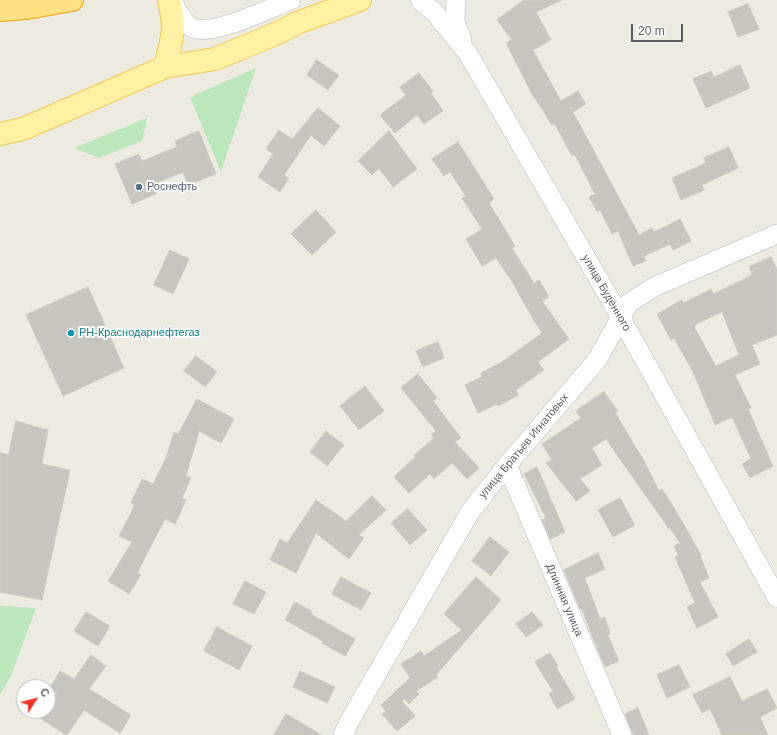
<!DOCTYPE html>
<html>
<head>
<meta charset="utf-8">
<style>
  body { margin:0 }
  #map { position:relative; width:777px; height:735px; overflow:hidden; background:#edeae0; font-family:Helvetica,sans-serif }
  canvas { display:block }
  .north { position:absolute; left:16px; top:679px; width:40px; height:40px; box-sizing:border-box; background:#fff; border:1px solid #bdbec0; border-radius:50%; rotate:54deg; font-size:11px; font-weight:700; line-height:16px; text-align:center; color:#595d62 }
  .north::after { content:''; display:block; margin:auto; width:14px; height:18px; background:#ed3626; clip-path:polygon(50% 0,100% 100%,50% 72%,0 100%) }
  .scale { position:absolute; left:631px; top:24px; width:52px; height:18px; box-sizing:border-box; border:2px solid #595d62; border-top:0; padding-left:5px; font-size:12px; line-height:14px; white-space:nowrap; color:#595d62; -webkit-text-stroke:3px #fff; paint-order:stroke }
</style>
</head>
<body>
<div id="map">
<canvas width="777" height="735"></canvas>
<div class="north">С</div>
<div class="scale">20 m</div>
</div>
<script>
const c = document.querySelector('canvas').getContext('2d');
c.lineJoin = 'round';
function fillPath(path, color) {
  c.fillStyle = color;
  c.fill(path, 'evenodd');
}
function trace(path, color, width, dash) {
  c.strokeStyle = color;
  c.lineWidth = width;
  c.lineCap = dash ? 'butt' : 'round';
  c.setLineDash(dash || []);
  c.stroke(path);
}
function write(font, color, halo, rows, align = 'center') {
  c.font = font + ' Helvetica,sans-serif';
  c.lineWidth = 4;
  c.setLineDash([]);
  c.textBaseline = 'middle';
  c.strokeStyle = halo;
  c.fillStyle = color;
  for (const [text, x, y, turn = 0] of rows) {
    c.save();
    c.translate(x, y);
    c.rotate((+turn || 0) * Math.PI / 180);
    c.textAlign = isNaN(turn) ? turn : align;
    if (halo) c.strokeText(text, 0, 0);
    c.fillText(text, 0, 0);
    c.restore();
  }
}
fillPath(new Path2D(`
  M256,68L221,172L190,97Z
  M147,118L142,141L99,158L74,148Z
  M0,606L36,608L11,676L0,694Z`), '#bce6bc');
const building = new Path2D(`
  M524,0H562L536,12L551,40L533,50L561,101L578,91L586,104L573,112L639,235L652,228L654,232L680,219L691,241L673,250L670,244L644,256L646,261L633,266L618,231L612,234L600,210L597,212L589,197L595,194L575,155L572,156L555,124L552,125L531,92L506,43L512,40L497,20Z
  M748,4L759,29L738,37L728,12Z
  M317,60L339,75L328,90L307,75Z
  M740,65L750,88L706,108L693,79L711,71L714,77Z
  M419,73L433,91L431,93L443,111L424,124L417,115L395,133L380,115L406,95L400,87Z
  M318,108L340,126L324,146L311,135L284,175L289,178L280,192L258,177L273,154L266,149L279,130L292,139Z
  M199,131L216,174L188,185L183,172L152,185L156,194L132,204L115,164L139,154L142,161L177,147L175,141Z
  M389,131L417,169L393,187L379,168L372,175L358,161Z
  M458,142L494,199L489,203L515,246L512,248L534,283L539,280L549,297L542,301L569,339L538,362L544,370L516,390L518,395L498,406L497,404L478,413L465,385L482,377L481,373L502,362L542,333L535,322L511,280L496,258L482,266L466,239L482,229L462,198L466,196L450,172L444,176L432,159Z
  M729,147L738,168L702,185L704,190L681,200L672,178L706,163L704,158Z
  M316,210L336,232L312,255L291,234Z
  M170,250L189,259L173,294L154,285Z
  M771,257L777,269V335L752,345L760,364L735,375L751,408L748,409L773,466L750,478L742,464L751,459L732,417L715,425L693,372L674,338L671,340L657,314L682,300L683,303L711,289L713,294L752,275L749,267ZM722,312L739,355L716,366L694,327L696,326L695,325Z
  M88,287L124,368L63,396L26,315Z
  M438,342L444,358L423,367L416,351Z
  M196,356L217,372L205,387L184,371Z
  M418,374L437,398L433,401L461,438L455,442L479,468L467,479L452,463L434,479L430,474L409,493L394,477L415,457L414,455L434,438L431,434L436,431L401,388Z
  M365,386L384,411L359,430L340,406Z
  M604,392L618,411L615,413L643,459L659,491L662,489L676,511L701,555H700L709,578L700,582L718,617L697,628L687,607L695,603L675,557L679,556L674,546L680,543L670,528L669,529L606,439L592,448L602,465L580,479L590,491L576,501L546,463L552,460L542,444L581,418L576,411Z
  M197,399L234,419L221,443L199,431L186,476L191,478L182,498L186,500L175,524L165,519L137,573L141,575L129,594L108,581L132,542L119,536L135,505L131,503L142,479L153,484L166,458L174,432L178,434Z
  M16,421L48,430L42,464L70,470L42,600L0,592V453L8,455Z
  M326,431L344,445L327,466L310,452Z
  M537,467L565,532L550,539L542,520L546,518L524,474Z
  M372,496L386,510L359,535L364,538L349,559L316,533L296,573L270,560L280,539L287,543L316,500L346,521Z
  M620,498L635,525L613,537L598,510Z
  M408,509L427,530L410,545L391,523Z
  M490,537L509,552L491,576L472,561Z
  M598,553L605,569L585,578L600,619L605,617L610,634L608,635L619,661L605,667L591,633L582,609H580L564,570Z
  M341,577L371,593L361,610L332,594Z
  M476,577L501,600L436,675L438,677L416,691L419,694L409,704L405,699L402,701L415,716L397,731L382,714L389,709L386,711L381,705L410,678L401,664L421,651L424,656L462,630L444,614Z
  M245,581L266,592L254,614L233,604Z
  M295,602L312,611L311,614L355,639L345,656L322,643L323,641L285,620Z
  M86,612L110,626L98,646L74,631Z
  M532,612L543,625L526,637L516,624Z
  M217,627L252,646L239,670L204,651Z
  M749,639L757,652L733,666L726,654Z
  M550,653L558,666L556,667L575,699L557,709L549,694L553,691L535,662Z
  M91,655L106,666L89,689L131,715L120,733L84,710L67,735H66L40,718L45,711H48V706L57,693L49,689L60,671L74,679Z
  M679,665L690,687L667,698L657,675Z
  M300,671L335,687L327,703L293,687Z
  M730,677L742,701L767,689L777,708L760,717L768,735H722L710,709L702,713L693,695Z
  M638,708L649,735H634L632,732L625,714Z
  M286,714L322,735H274Z`);
fillPath(building, '#c8c4be');
trace(building, '#d1ccbf', 1);
const minor = new Path2D(`
  M172,0C176,8 181,20 189,26C207,40 270,8 291,0
  M420,0L434,12L467,52L621,318L777,598
  M456,0L455,21L462,40
  M507,465L622,735
  M343,735L349,722L470,512L507,465L597,360L629,303L654,287L777,234`);
const major = new Path2D(`
  M165,67C167,56 171,46 172,35C174,23 172,12 169,0
  M0,134L23,129L165,67L215,59L278,33L297,23L360,0`);
const highway = new Path2D(`
  M0,10L26,8L72,0`);
trace(minor, '#b6b9be', 20);
trace(major, '#f5c851', 24);
trace(highway, '#eda400', 24);
trace(minor, '#fff', 19);
trace(major, '#fff1a3', 22);
trace(highway, '#ffe185', 22);
for (const [x, y, r, color] of [
  [139,187,4,"#5c6f8a"],
  [71,333,4,"#0f9aa8"]
]) {
  const dot = new Path2D();
  dot.arc(x, y, r, 0, 2 * Math.PI);
  c.fillStyle = color;
  c.fill(dot);
  trace(dot, '#fff', 1.5);
}
write('11px', '#4e5e75', '#fff', [
  ["Роснефть",147,187]
], 'left');
write('11px', '#595d62', '#fff', [
  ["улица Будённого",606,293,60],
  ["улица Братьев Игнатовых",524,446,-50],
  ["Длинная улица",564,600,67]
]);
write('11px', '#0d838f', '#fff', [
  ["РН-Краснодарнефтегаз",79,333]
], 'left');
</script>
</body>
</html>
